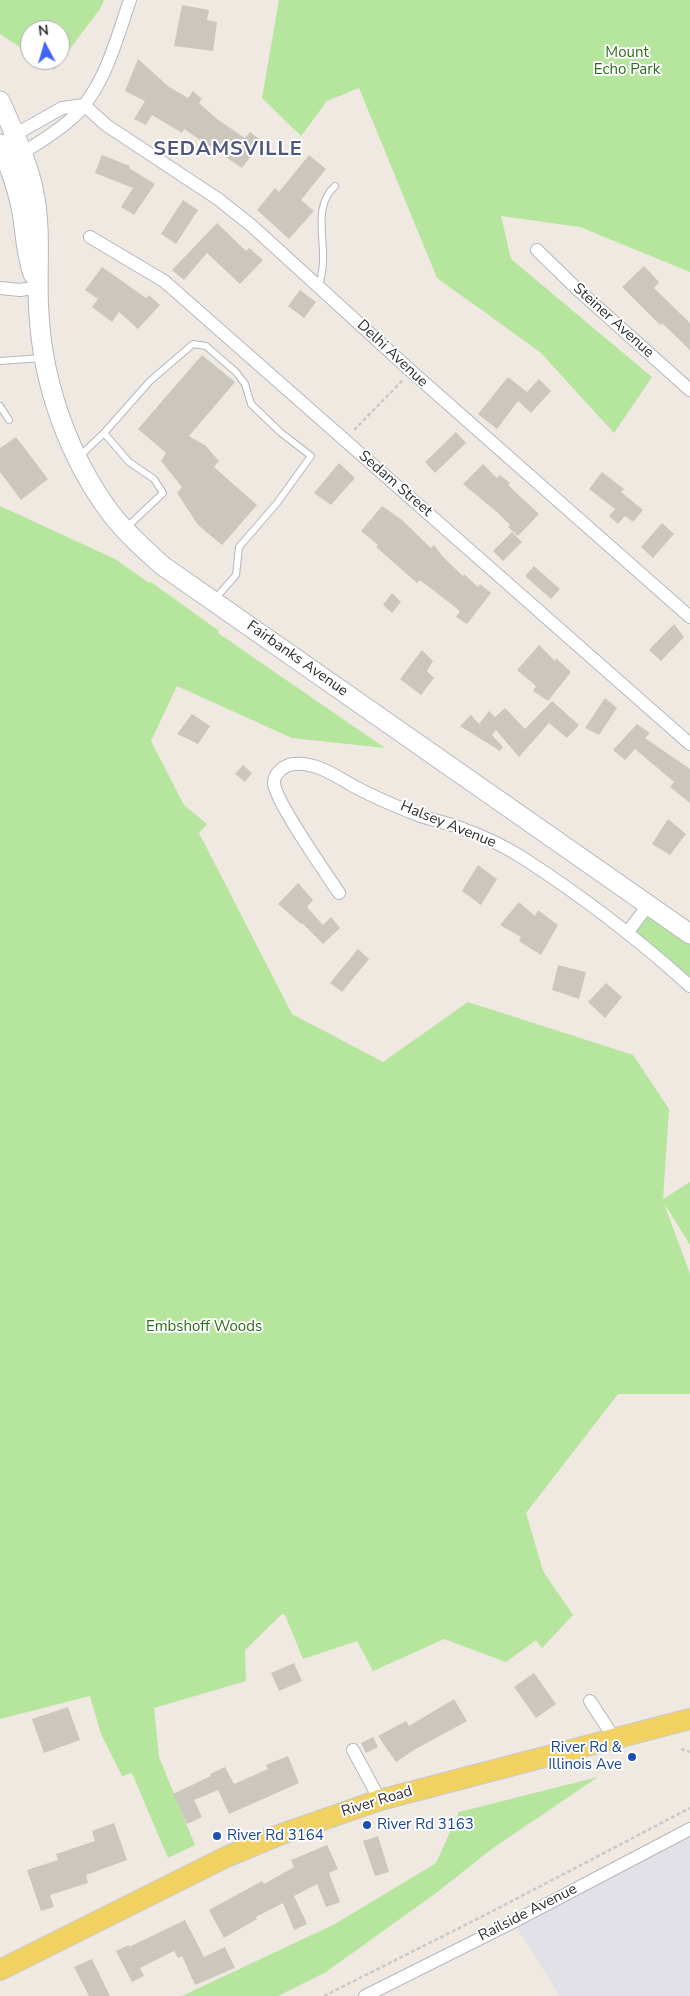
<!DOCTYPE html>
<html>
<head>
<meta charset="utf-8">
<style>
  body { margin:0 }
  #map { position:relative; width:690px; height:1996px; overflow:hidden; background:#efe9e1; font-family:"Nunito Sans",sans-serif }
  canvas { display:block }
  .north { position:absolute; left:20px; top:20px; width:50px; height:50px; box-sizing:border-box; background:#fff; border:1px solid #ababab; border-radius:50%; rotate:354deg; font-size:14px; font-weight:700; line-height:20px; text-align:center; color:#2e2e2e }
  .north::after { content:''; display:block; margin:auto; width:18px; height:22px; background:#4264fb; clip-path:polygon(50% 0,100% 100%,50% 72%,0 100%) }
</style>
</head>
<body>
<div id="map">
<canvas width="690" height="1996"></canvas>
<div class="north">N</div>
</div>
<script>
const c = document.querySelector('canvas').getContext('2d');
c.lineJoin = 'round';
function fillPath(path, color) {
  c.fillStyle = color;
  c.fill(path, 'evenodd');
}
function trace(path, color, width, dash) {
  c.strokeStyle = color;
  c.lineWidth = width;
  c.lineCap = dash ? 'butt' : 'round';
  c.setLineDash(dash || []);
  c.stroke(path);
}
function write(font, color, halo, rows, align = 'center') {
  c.font = font + ' "Nunito Sans",sans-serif';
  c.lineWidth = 4;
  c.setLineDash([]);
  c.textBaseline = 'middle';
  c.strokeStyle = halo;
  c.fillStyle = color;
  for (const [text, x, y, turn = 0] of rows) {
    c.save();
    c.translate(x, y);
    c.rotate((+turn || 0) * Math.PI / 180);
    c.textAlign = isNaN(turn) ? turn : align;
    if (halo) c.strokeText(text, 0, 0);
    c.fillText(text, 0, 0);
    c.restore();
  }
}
fillPath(new Path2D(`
  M690,1829V1996H560L513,1922Z`), '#e3e1e8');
fillPath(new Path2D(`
  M0,0H104L100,9L54,70L39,60H60V30H30V54L0,34Z
  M279,0H690V272L580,227L501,216L511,259L652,377L614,433L540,352L437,278L359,88L327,101L301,136L262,98Z
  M0,506L115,559L149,583L151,582L219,631L218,633L385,748L292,738L177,686L151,741L184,805L207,824L199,833L292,1014L383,1062L468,1002L633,1055L669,1109L663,1199L690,1182V1245L664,1203L690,1274V1394H618L526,1513L543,1571L573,1615L542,1648L536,1640L506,1662L444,1639L373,1671L357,1641L303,1659L285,1615L282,1614L245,1650L246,1681L154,1708L159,1757L195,1845L168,1858L132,1773L122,1776L101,1734L90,1696L0,1719Z
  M648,905L690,934V986L628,932Z
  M598,1777L493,1848L436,1893L326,1972L278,1996H182L335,1924L436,1863L459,1812Z`), '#b6e59e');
fillPath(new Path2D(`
  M182,5L209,10L207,20L217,22L213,51L174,46Z
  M138,59L168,86L188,98L193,91L202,99L199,103L217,119L245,138L250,132L262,141L242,168L184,129L182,133L152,115L146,125L134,119L145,101L125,91Z
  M102,155L130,166L129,168L155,184L134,215L121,207L133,188L95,173Z
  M309,155L326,169L301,200L314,211L289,239L257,210L275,188L279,192Z
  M183,200L198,210L176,244L161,234Z
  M217,223L246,251L249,248L263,260L240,284L207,253L184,280L172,270Z
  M644,266L659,282L654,288L690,323V350L662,323L660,325L622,287Z
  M102,267L146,298L149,295L160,305L138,329L119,312L112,322L92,307L98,299L85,290Z
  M300,290L316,302L304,318L288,306Z
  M202,355L235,382L189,436L206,446L219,461L214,467L257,505L222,545L198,525L177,493L182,487L161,461L166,453L138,429Z
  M508,377L527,392L539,379L551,391L531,413L518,401L497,429L478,414Z
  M456,432L466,443L435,473L425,462Z
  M16,437L48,479L21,500L0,472V448Z
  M339,463L355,478L331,505L314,493Z
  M483,464L497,478L500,475L510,483L508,485L539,514L518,536L508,527L510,525L497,512L463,484Z
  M602,472L624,489L621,492L643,510L633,522L625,516L618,524L609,516L615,509L589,489Z
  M382,506L402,520L431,548L434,545L443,557L463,576L464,574L478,587L480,584L491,593L467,624L456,617L460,611L420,580L417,583L376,547L378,545L361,531Z
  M662,523L674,534L653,558L641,547Z
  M512,532L522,542L503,561L493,551Z
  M534,566L560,589L551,599L525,576Z
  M392,593L401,602L392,613L383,605Z
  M674,624L684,637L661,661L649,650Z
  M539,645L555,661L556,658L571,672L548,701L533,691L536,686L517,670Z
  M422,650L433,661L427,671L434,678L421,695L400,679Z
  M605,698L617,708L599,735L585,728Z
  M552,701L579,725L567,738L549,723L519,757L496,730L492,735L503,747L500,751L460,726L471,715L479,724L489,711L495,717L505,708L525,729Z
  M192,714L210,726L198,744L177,734Z
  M637,724L650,733L645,738L690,769V803L670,787L674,782L635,749L625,760L613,750Z
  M243,765L252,773L245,782L235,774Z
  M668,819L686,834L670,855L652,844Z
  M478,865L497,879L481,905L462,891Z
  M298,883L313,900L307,907L323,925L331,917L340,928L323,944L302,923L301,924L278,904Z
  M519,902L535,916L538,910L558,925L541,955L519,941L521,937L500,925Z
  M358,949L369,959L342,992L330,983Z
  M558,965L586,972L579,999L552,990Z
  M606,983L622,997L605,1018L588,1002Z
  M294,1663L302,1681L279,1691L271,1673Z
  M534,1673L556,1704L536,1718L514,1687Z
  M454,1699L467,1721L414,1750L396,1762L378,1736L406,1721L409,1726Z
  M68,1707L80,1740L44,1753L32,1719Z
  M373,1737L378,1747L366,1753L361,1743Z
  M288,1756L299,1783L229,1814L218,1790L194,1800L202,1817L187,1824L173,1794L211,1776L210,1774L225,1767L234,1784L268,1769L266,1765Z
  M114,1823L127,1860L86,1875L88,1883L50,1895L54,1907L41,1911L27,1870L58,1860L56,1854L95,1841L92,1831Z
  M378,1836L389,1872L375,1876L363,1841Z
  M327,1845L338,1869L329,1873L340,1902L326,1907L317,1884L294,1896L307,1924L294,1930L283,1903L256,1917L257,1919L224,1938L209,1910L262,1881L264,1884L294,1867L291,1860Z
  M185,1920L204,1957L225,1947L235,1968L195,1985L182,1956L178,1958L174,1951L140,1968L144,1976L132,1982L116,1951L129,1945V1947Z
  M92,1959L110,1996H89L74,1967Z`), '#cbc7bf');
const lane = new Path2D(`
  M319,287C321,278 323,269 323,260C324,235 314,205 335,186
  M0,361L42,358
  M0,406L9,420
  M104,433L129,462L154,479L163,493L126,528
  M80,456L104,433L150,381L193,344L206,346L236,372L245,384L251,404L280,432L311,456L277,503L239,547L236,575L214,600`);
const street = new Path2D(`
  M84,105L106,125L218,199L252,226L411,371L690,617
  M9,138L62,108L84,105
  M16,157C35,145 54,134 70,120C104,91 116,40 130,0
  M90,237L164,281L690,744
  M537,250L576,288L690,390
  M0,288L20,290L38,287
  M339,893C327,875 275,801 274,783C274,773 284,765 294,764C314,762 333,774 350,784C371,796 395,806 418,815C431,820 445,822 458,827C480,835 503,845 523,858C582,896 638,939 690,986
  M628,932L648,905
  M590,1701L614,1738
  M353,1750L380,1800
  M365,1996L513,1922L690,1829`);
const secondary = new Path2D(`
  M0,101C13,130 28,162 34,193C42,233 36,274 39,314C43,385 69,458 112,515C127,534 145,550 163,566L690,934
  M0,144C9,165 18,189 22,212C26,235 25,250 33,274`);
const primary = new Path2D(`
  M0,1970L226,1857L279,1835L380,1800L690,1719`);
trace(lane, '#b4b7c1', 8);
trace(street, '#b4b7c1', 14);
trace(secondary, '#b4b7c1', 21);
trace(primary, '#c9c9c9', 22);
trace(new Path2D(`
  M354,430L403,380
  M681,1749L690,1752
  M324,1996L491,1912L690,1808`), '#c9c9c9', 2.5, [4, 2.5]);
trace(lane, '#fff', 6);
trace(street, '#fff', 12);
trace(secondary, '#fff', 19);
trace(primary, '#f2d163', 20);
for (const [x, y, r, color] of [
  [632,1757,5,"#1a4fb4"],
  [367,1825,5,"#1a4fb4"],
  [217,1836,5,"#1a4fb4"]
]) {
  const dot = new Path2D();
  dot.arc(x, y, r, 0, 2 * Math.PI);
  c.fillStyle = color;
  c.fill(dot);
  trace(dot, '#fff', 2);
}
write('15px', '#2c6e1b', '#fff', [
  ["Mount",627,53],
  ["Echo Park",627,70],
  ["Embshoff Woods",204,1327]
]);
write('15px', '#2e2e2e', '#fff', [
  ["Steiner Avenue",613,321,42],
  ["Delhi Avenue",392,354,43],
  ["Sedam Street",395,484,41],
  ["Fairbanks Avenue",297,659,35],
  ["Halsey Avenue",448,825,22],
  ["River Road",377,1802,-17],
  ["Railside Avenue",528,1913,-27]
]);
write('15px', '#164399', '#fff', [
  ["River Rd &",622,1748,"right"],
  ["Illinois Ave",622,1765,"right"],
  ["River Rd 3163",377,1825],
  ["River Rd 3164",227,1836]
], 'left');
c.letterSpacing = '1px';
write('bold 20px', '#4d5680', '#fff', [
  ["SEDAMSVILLE",228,150]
]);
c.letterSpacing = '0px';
</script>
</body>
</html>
